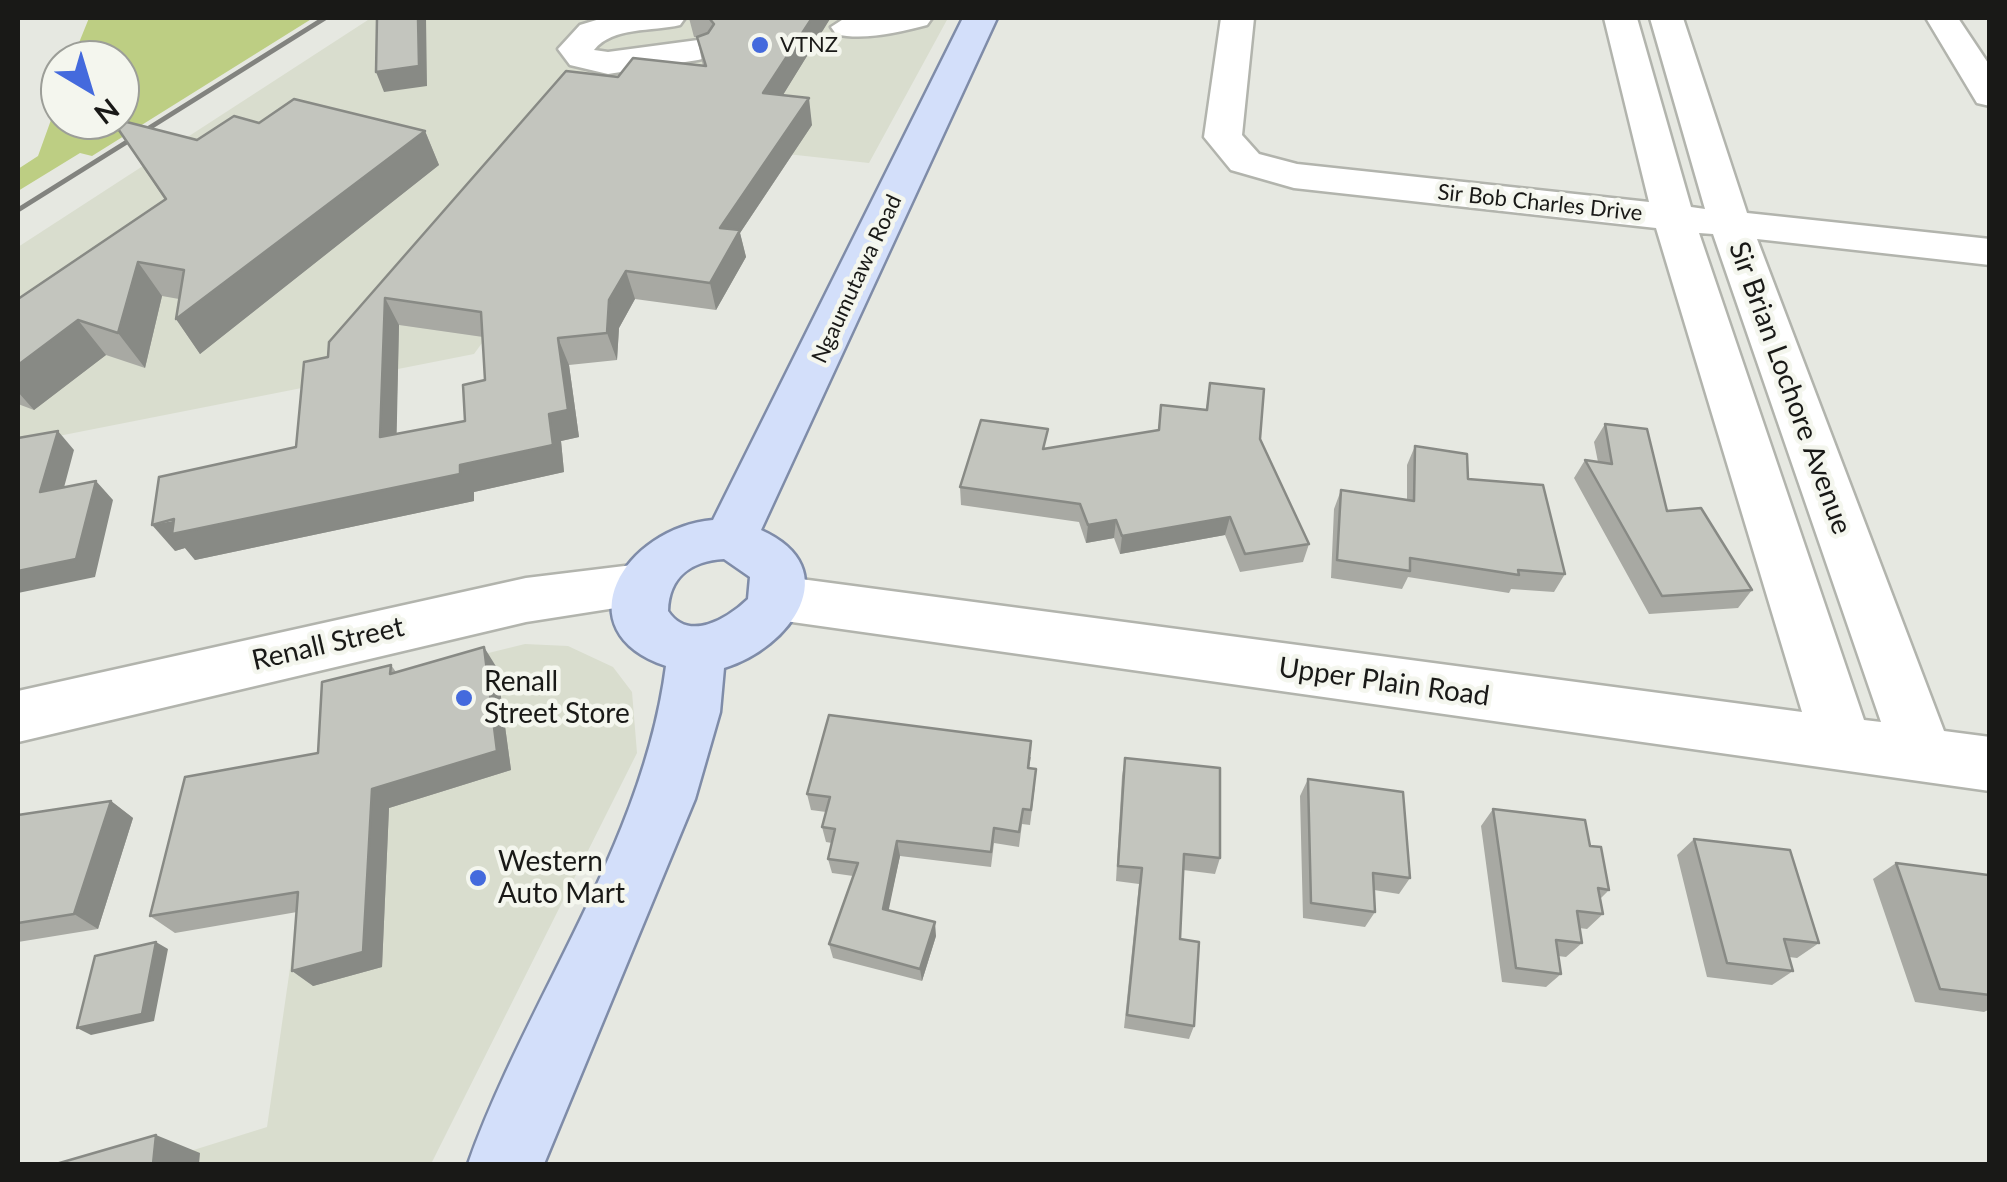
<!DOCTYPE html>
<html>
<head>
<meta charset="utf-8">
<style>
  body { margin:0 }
  #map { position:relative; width:2007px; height:1182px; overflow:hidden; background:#e6e8e1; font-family:Lato,sans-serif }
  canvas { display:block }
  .frame { position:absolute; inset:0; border:20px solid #191917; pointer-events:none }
  .north { position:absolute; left:40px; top:40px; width:100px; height:100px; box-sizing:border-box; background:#f4f6ee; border:2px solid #9c9e98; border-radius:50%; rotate:142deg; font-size:28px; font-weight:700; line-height:40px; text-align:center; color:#191917 }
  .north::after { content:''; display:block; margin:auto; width:35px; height:45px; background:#446add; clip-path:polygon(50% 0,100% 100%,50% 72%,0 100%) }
</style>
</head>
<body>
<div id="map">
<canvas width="2007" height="1182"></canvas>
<div class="frame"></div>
<div class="north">N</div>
</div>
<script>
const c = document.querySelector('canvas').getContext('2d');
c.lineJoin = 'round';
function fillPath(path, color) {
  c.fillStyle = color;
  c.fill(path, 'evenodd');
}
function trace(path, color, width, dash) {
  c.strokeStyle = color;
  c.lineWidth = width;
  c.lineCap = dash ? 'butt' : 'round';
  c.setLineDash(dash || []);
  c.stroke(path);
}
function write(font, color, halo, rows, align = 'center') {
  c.font = font + ' Lato,sans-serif';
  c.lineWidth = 9;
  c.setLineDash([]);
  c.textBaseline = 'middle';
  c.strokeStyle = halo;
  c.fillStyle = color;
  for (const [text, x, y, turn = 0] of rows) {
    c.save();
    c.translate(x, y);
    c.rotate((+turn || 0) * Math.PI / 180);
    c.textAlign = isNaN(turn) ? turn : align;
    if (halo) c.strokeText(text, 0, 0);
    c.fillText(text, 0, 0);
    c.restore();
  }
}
fillPath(new Path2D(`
  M371,18H948L869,163L632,137L474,354L18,444V247Z
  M525,644L568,646L613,667L632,692L637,753L431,1164H149L267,1127L330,692Z`), '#d9ddce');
fillPath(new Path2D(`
  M89,18H313L92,156L80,153L18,191V169L38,156L60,95V120H120V60H72Z`), '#bdce83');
const minor = new Path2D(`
  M603,18H685L680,25C652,32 613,26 594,50L608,52L698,40L710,43L715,50L710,57L698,60L608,74L570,65L558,49L580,25Z
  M845,18H932L927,25C900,32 863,41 836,34L831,27Z
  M1221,18H1254L1242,135L1259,154L1297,164L1649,202L1604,18H1637L1691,207L1705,209L1650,18H1683L1747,213L1990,239V265L1757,239L1944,731L1990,737V791L778,620L758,613L750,598L758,583L778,576L1802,712L1656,228L1294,188L1231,170L1204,137ZM1699,233L1713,234L1881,722L1864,720Z
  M1926,18H1958L1990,66V106L1977,103Z
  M641,564L660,571L668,586L660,601L526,622L18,742V691L526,578Z`);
const major = new Path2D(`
  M963,18H997L761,530C848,569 790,648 724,668L720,712L695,799L544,1164H468C527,998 643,844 666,666C562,631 624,528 713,520ZM724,559L750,577L748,599C728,618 689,643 668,611C669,576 692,561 724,559Z`);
trace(minor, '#b2b4ad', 5);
trace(major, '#7f8ca8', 5);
fillPath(minor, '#fff');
fillPath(major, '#d3dffa');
trace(new Path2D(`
  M18,210L325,18`), '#82837f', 5);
fillPath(new Path2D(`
  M689,18H830L783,95L812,125L740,233L746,257L716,310L635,299L619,328L617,360L569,365L579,437L561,441L564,472L474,492V501L195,560L185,548L175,551L296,447L328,357L329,342L618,77L703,66L697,37H694ZM399,325L483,337L485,380L465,421L396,434Z
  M112,120L197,140L259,123L425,131L439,165L200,354L176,319L179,299L162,296L145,368L106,355L34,410L18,404V299L165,200Z
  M1210,383L1260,439L1309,544L1303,562L1240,572L1225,535L1120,554L1114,538L1086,543L1079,522L961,505L960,487L1047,448L1158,431L1161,405L1206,410Z
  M1605,424L1667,511L1752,590L1738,608L1649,614L1574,478L1585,460L1598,462L1594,442Z
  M1415,446L1468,479L1565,574L1554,592L1511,589L1509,593L1408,577L1402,589L1331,578L1334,509L1341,490L1407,500V465Z
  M391,665L396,672L497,668L511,770L389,808L382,967L313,986L297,912L175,933L150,916L318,753Z
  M1031,757L1029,768L1035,785L1030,825L1022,824L1019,847L994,843L991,867L900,856L888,910L936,936L922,981L833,958L829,944L853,876L832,873L828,859L832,843L826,842L822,827L826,812L811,810L807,794Z
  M1125,758L1220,858L1215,874L1183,870L1180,939L1194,1026L1189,1039L1124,1028L1139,884L1116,881L1122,776Z
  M1308,779L1410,878L1399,894L1374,890L1375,912L1365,927L1303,918L1300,796Z
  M111,801L133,818L98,929L18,942V815Z
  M1493,809L1590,846L1609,890L1600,899L1603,914L1587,929L1579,928L1582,943L1566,957L1558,956L1561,974L1546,987L1502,982L1481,826Z
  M1694,839L1819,943L1797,958L1789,957L1793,971L1772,985L1707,977L1677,855Z
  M1896,863L1990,879V1009L1984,1012L1915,1002L1873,879Z`), '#a8a9a3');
fillPath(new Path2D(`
  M418,18H426L427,86L384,92L376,72Z
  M812,18H830V19L768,119L763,93Z
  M809,98L812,125L740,233L746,257L716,310L710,283L720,228Z
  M425,131L439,165L200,354L176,319Z
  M138,262L162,296L145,368L118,333Z
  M626,271L635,299L619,328L617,360L607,333L609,300Z
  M385,298L399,325L396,464L380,437Z
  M78,320L106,355L34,410L18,392V365Z
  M558,338L569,365L579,437L561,441L564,472L474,492V501L195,560L185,548L175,551L152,525L460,465L549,414Z
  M58,431L74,450L58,510L40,492Z
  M96,481L113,500L95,577L18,593V571Z
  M1230,517L1225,535L1120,554L1122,536Z
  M1116,520L1114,538L1086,543L1088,525Z
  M484,647L497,668L511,770L389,808L382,967L313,986L292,971L372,789Z
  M111,801L133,818L98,929L74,914Z
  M897,841L900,856L886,923L883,909Z
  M935,922L936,936L922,981L920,969Z
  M156,942L168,949L154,1021L91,1035L77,1028Z
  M156,1135L200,1153L199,1164H153Z`), '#888a85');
const building = new Path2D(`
  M377,18H418L419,66L376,72Z
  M709,18H812L763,93L809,98L720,228L740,230L710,283L626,271L609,300L607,333L558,338L568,410L549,414L553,445L460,465V474L172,534L174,519L152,525L159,477L296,447L304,362L328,357L329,342L566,71L618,77L633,58L706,66L697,37L708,33L714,24ZM385,298L481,312L485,380L463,385L465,421L380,437Z
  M294,99L425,131L176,319L184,270L138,262L118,333L78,320L18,365V299L166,199L112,120H119L197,140L234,116L259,123Z
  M1210,383L1264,389L1260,439L1309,544L1245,554L1230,517L1122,536L1116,520L1088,525L1080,504L960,487L981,420L1048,429L1043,449L1159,430L1161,405L1207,410Z
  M1605,424L1647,429L1667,511L1701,508L1752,590L1662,596L1585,460L1612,464Z
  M58,431L40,492L96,481L76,559L18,571V438Z
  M1415,446L1467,454L1468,479L1543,485L1565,574L1518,570L1519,575L1410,558V571L1337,560L1341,490L1414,501Z
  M484,647L497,751L372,789L363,952L292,971L298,892L150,916L185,777L318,753L322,682L391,665L390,674Z
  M829,715L1031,741L1028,768L1036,769L1031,810L1023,809L1019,832L994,828L991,852L897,841L883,909L935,922L920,969L829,944L858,863L828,859L835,829L822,827L830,797L807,794Z
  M1125,758L1220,768V858L1184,854L1180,939L1199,942L1194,1026L1127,1015L1142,868L1118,866Z
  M1308,779L1403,792L1410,878L1373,873L1375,912L1311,903Z
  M111,801L74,914L18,923V815Z
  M1493,809L1585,820L1590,846L1601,847L1609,890L1598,888L1603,914L1577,911L1582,943L1556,940L1561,974L1516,968Z
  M1694,839L1790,850L1819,943L1784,939L1793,971L1727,963Z
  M1896,863L1988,875L1990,879V995L1940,989Z
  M156,942L142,1014L77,1028L95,956Z
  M156,1135L153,1164H56Z`);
fillPath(building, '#c3c5be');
trace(building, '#888a85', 2.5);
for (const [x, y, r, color] of [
  [760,45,10,"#446add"],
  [464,698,10,"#446add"],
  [478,878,10,"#446add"]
]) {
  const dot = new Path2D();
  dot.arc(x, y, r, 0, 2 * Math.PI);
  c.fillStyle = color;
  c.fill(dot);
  trace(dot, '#f4f6ee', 4);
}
write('22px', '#191917', '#f4f6ee', [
  ["VTNZ",780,45]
], 'left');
write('22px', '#191917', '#f4f6ee', [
  ["Sir Bob Charles Drive",1540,203,6],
  ["Ngaumutawa Road",857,279,-65]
]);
write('28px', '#191917', '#f4f6ee', [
  ["Sir Brian Lochore Avenue",1790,388,70],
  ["Renall Street",328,644,-13],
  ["Upper Plain Road",1384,682,8]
]);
write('28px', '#191917', '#f4f6ee', [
  ["Renall",484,682],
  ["Street Store",484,714],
  ["Western",498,862],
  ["Auto Mart",498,894]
], 'left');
</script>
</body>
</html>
